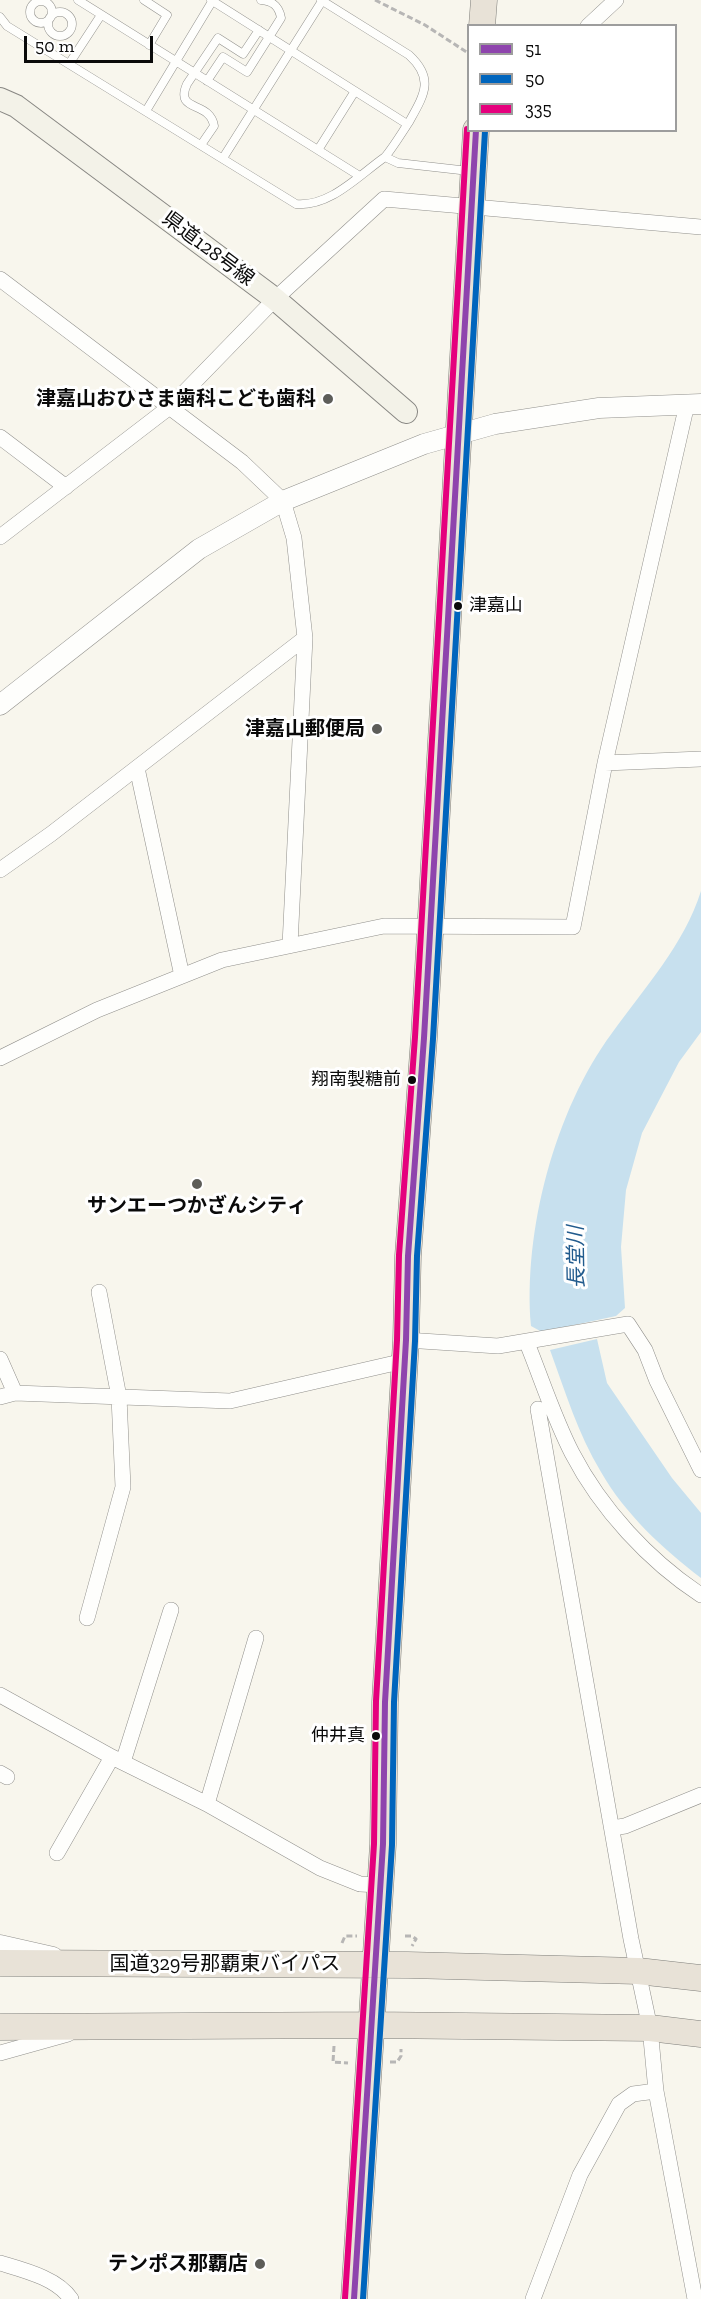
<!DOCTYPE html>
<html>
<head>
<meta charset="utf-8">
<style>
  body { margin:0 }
  #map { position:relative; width:701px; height:2299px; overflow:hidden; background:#f8f6ed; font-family:"Zilla Slab",serif }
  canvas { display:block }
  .legend { position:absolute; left:467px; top:24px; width:210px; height:108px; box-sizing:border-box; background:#fff; border:2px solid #9d9d9d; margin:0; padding:8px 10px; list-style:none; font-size:18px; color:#0a0a0a }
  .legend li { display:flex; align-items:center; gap:12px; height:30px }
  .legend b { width:30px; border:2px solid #9d9d9d }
  .scale { position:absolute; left:24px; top:36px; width:129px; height:27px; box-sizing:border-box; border:3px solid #0a0a0a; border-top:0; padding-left:8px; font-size:18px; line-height:21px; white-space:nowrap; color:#0a0a0a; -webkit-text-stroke:4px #fff; paint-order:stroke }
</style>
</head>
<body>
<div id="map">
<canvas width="701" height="2299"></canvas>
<ul class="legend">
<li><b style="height:8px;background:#8e44ad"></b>51</li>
<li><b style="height:8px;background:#0065bd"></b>50</li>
<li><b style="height:8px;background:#e5007d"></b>335</li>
</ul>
<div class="scale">50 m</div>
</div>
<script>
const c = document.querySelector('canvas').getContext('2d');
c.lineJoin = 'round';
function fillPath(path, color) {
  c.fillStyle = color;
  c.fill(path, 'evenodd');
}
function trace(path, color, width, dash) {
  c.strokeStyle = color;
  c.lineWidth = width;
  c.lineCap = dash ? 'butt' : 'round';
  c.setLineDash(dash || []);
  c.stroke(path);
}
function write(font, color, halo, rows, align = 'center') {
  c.font = font + ' "Zilla Slab","Noto Sans JP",serif';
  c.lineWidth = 6;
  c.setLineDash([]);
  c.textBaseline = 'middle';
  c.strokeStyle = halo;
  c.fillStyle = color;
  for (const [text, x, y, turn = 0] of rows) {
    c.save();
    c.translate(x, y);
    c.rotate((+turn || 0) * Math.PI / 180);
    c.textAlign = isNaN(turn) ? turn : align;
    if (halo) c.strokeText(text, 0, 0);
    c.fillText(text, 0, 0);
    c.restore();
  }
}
fillPath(new Path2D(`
  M701,891V1032L679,1062L642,1133L626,1190L621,1247L625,1308L616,1316L542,1332L531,1326C523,1231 555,1110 612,1033C645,987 684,945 701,891Z
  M597,1339L607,1383L672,1478L701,1513V1578C663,1549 625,1514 601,1472C578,1434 565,1391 550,1350Z`), '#c7e0ee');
const service = new Path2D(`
  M78,0L358,175
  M144,0L167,15L149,45
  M211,0L407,124
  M30 12a11 11 0 1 1 22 0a11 11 0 1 1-22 0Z
  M48 24a12 12 0 1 1 24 0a12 12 0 1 1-24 0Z
  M0,17L7,26L296,204C330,207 358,176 385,157C394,146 401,134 409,122C424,95 435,79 409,55L321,0
  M69,64L101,15
  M207,81L223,57L247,72L281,18C279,6 273,1 261,0
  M146,111L213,0
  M201,145L214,126C210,100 174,113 187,84L218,38L243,54L259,30
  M318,150L355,91
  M385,157L398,163L469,171
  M223,158L322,1`);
const minor = new Path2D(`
  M588,26L616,0
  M0,279L242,462L283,501L294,538L305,638L290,945
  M0,437L66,487
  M0,537L171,406L275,299L384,199L701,227
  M605,763L701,759
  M137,768L182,976
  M0,870L51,834L305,638
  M0,1058L97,1010L222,960L384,926L573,927L605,763L687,404
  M406,1340L498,1346L628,1324L645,1350L657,1381L701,1470
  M527,1343C542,1380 554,1418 572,1453C601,1509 649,1561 701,1595
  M0,1359L15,1393
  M0,1397L15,1393L230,1401L404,1361
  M538,1409L631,1939L650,2028L656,2091L695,2299
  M87,1618L123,1487L119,1397L99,1292
  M0,1695L112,1757L207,1804L320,1868L360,1884L380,1885
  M123,1762L171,1610
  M0,1773L7,1777
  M207,1804L256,1638
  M612,1828L625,1826L701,1795
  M57,1853L112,1757
  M0,2053L68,2034
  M0,2263C23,2270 57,2278 71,2299
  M533,2299L580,2175L619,2104L633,2094L656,2091`);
const tertiary = new Path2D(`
  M0,705L199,549L283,501L424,444L495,424L599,408L701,404
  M0,1945L53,1957`);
const secondary = new Path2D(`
  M0,99L16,106L275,299L406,412`);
const trunk = new Path2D(`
  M482,26L484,0
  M0,1963L408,1965L638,1971L701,1978
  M0,2027L371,2025L650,2028L701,2034
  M354,2299L383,1844L385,1702L406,1340L408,1256L424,1038L476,130`);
trace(service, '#91908c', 9);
trace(minor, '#91908c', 16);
trace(tertiary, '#91908c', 21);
trace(secondary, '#888783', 24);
trace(trunk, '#7e7e7a', 27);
trace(new Path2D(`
  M375,0L425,25L468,53
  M405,1936H412L416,1939L412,1946
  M342,1943L345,1936H357
  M334,2046L333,2062L348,2063
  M390,2062H397L401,2056V2049`), '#b7b6b5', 3, [6, 3]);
trace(service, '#fefefc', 8);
trace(minor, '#fefefc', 15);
trace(tertiary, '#fefefc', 20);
trace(secondary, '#f3f2e8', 22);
trace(trunk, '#e8e2d7', 26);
trace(new Path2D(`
  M354,2299L383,1844L385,1702L406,1340L408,1256L424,1038L476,130`), '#8e44ad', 6);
trace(new Path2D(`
  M363,2299L392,1845L394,1702L415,1341L417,1256L433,1039L485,131`), '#0065bd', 6);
trace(new Path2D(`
  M345,2298L374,1844L376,1701L397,1340L399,1255L415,1037L467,129`), '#e5007d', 6);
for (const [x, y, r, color] of [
  [328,399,6,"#5d5d59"],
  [458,606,5,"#0a0a0a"],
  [377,729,6,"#5d5d59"],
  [412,1080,5,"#0a0a0a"],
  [197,1184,6,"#5d5d59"],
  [376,1736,5,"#0a0a0a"],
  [260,2264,6,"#5d5d59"]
]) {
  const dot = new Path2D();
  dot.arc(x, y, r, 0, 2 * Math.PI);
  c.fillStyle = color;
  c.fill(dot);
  trace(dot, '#fff', 2);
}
write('18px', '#0a0a0a', '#fff', [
  ["津嘉山",469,606,"left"],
  ["翔南製糖前",401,1080],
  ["仲井真",365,1736]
], 'right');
write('20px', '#0a0a0a', '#fff', [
  ["県道128号線",208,249,37],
  ["国道329号那覇東バイパス",225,1964]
]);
write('bold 20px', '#0a0a0a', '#fff', [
  ["津嘉山おひさま歯科こども歯科",316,399],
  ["津嘉山郵便局",365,729],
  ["サンエーつかざんシティ",197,1206,"center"],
  ["テンポス那覇店",248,2264]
], 'right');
write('italic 21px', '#215b8d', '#fff', [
  ["長堂川",577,1257,-91]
]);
</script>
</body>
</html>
